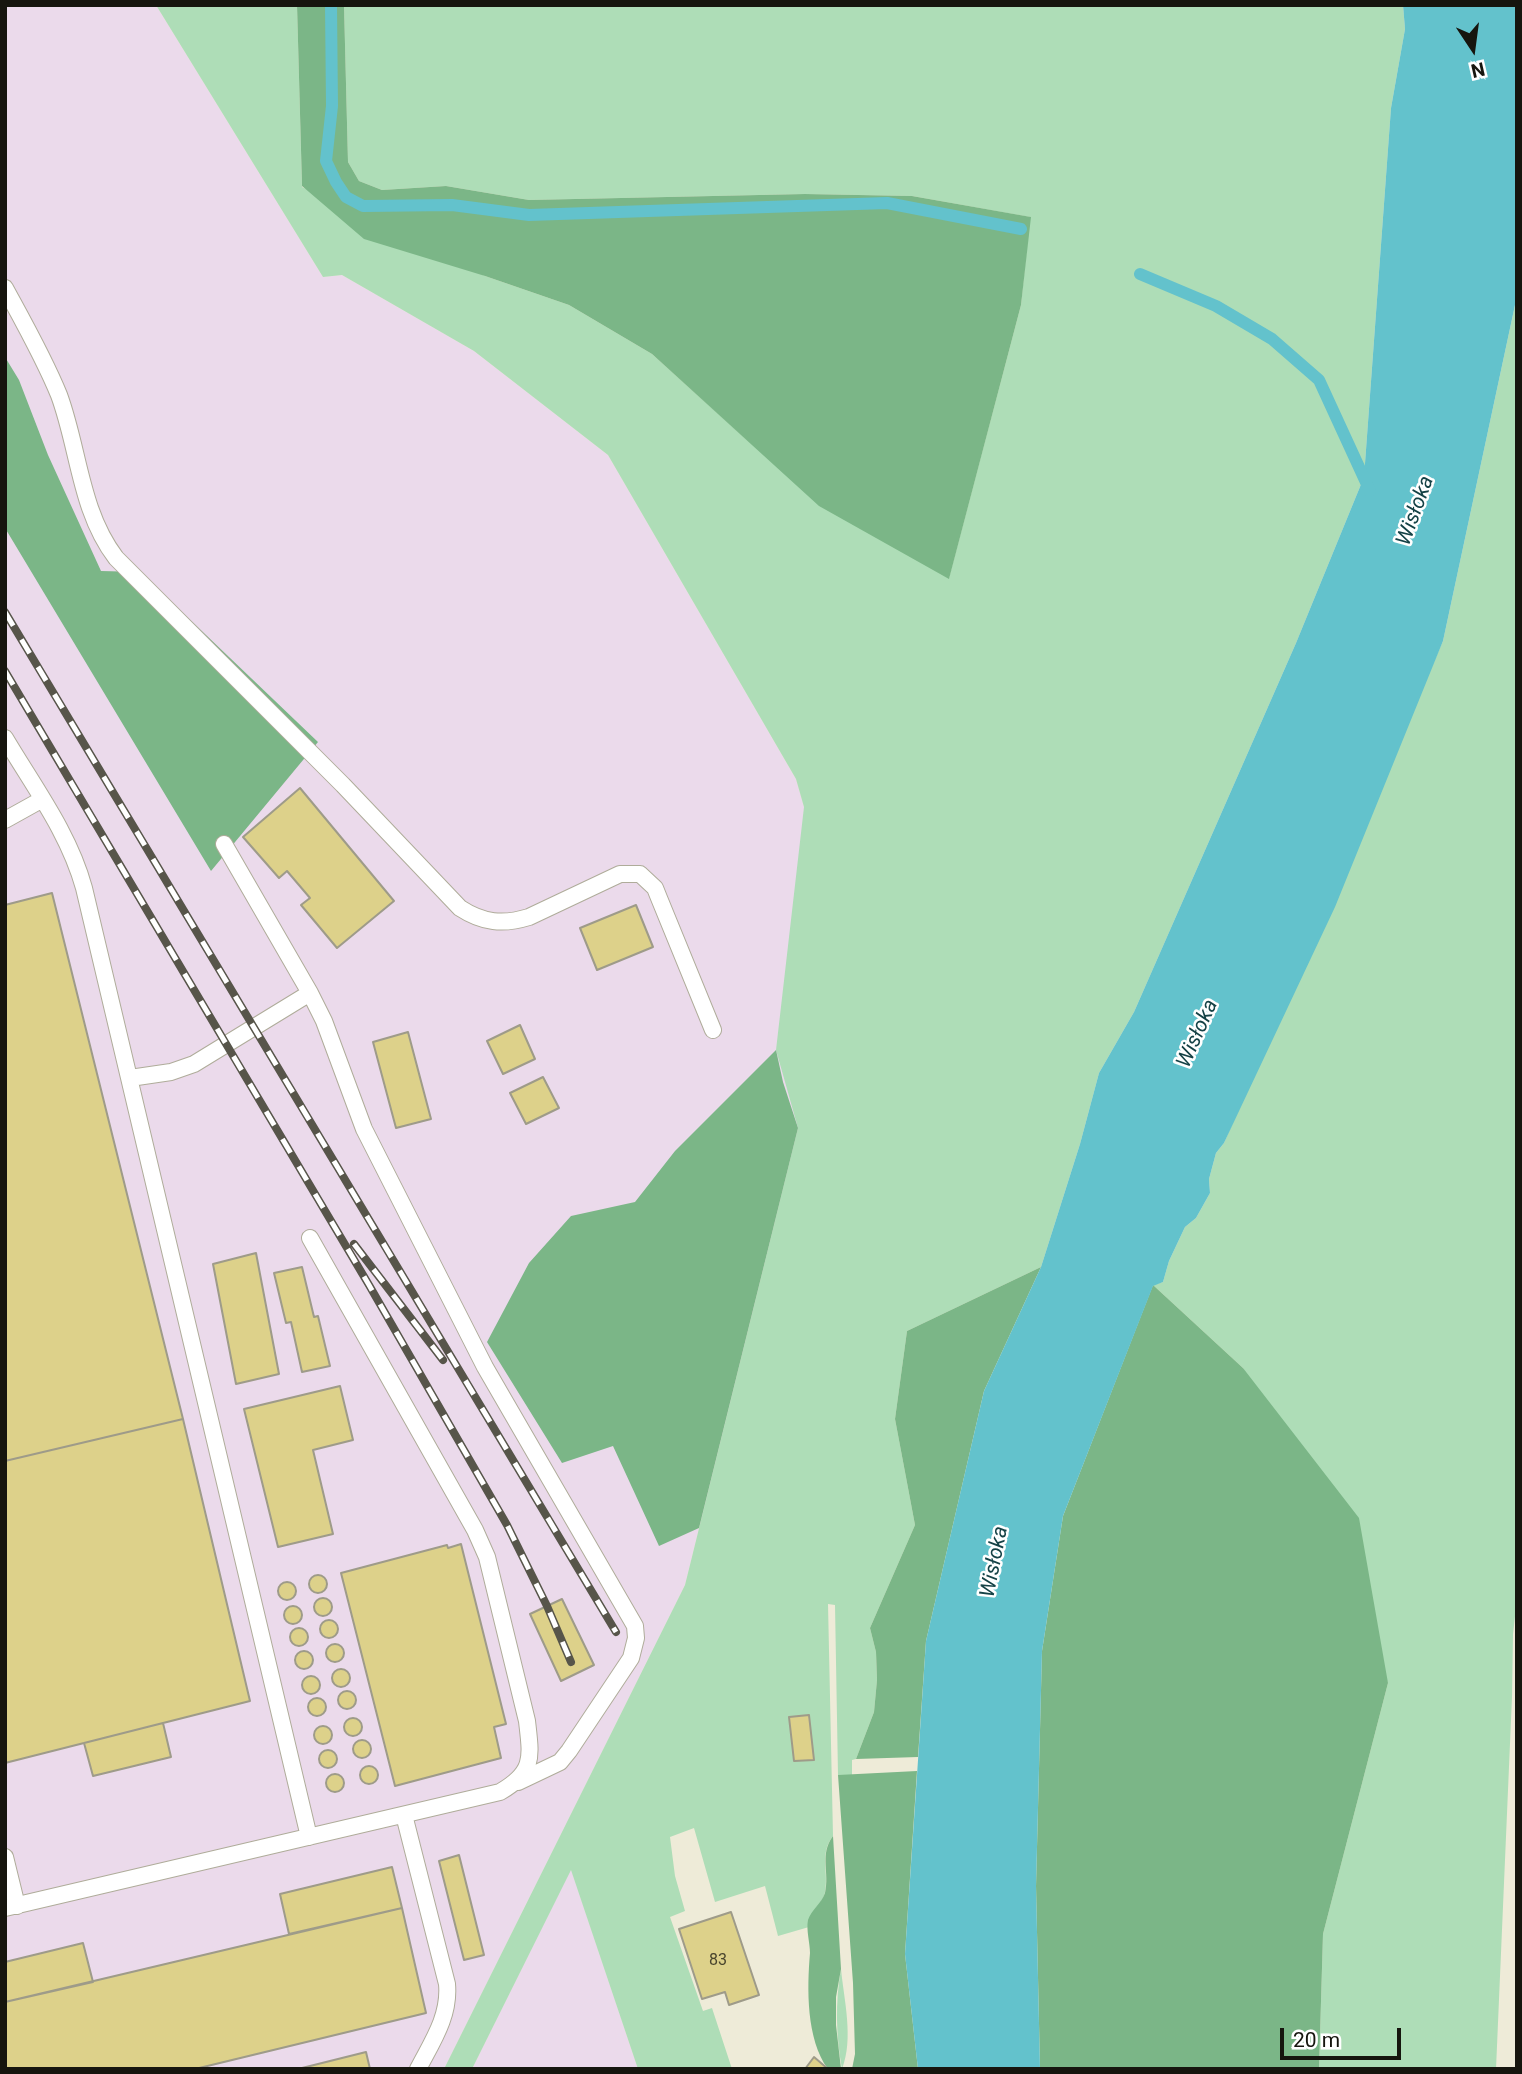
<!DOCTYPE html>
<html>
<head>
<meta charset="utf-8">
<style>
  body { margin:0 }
  #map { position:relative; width:1522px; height:2074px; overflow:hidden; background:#eeebd8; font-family:Roboto,sans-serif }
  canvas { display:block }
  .frame { position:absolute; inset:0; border:7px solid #16150e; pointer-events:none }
  .north { position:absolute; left:1438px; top:14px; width:70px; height:70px; -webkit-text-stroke:5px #fff; paint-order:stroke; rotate:167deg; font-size:19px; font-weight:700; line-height:28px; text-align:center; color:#16150e }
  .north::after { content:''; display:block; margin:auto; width:24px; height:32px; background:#16150e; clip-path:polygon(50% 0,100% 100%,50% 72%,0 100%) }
  .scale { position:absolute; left:1280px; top:2028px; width:121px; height:32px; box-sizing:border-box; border:4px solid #16150e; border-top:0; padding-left:9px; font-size:21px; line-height:24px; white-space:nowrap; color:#16150e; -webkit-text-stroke:5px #fff; paint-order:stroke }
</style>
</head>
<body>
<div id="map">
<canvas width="1522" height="2074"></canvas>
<div class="frame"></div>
<div class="north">N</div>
<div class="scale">20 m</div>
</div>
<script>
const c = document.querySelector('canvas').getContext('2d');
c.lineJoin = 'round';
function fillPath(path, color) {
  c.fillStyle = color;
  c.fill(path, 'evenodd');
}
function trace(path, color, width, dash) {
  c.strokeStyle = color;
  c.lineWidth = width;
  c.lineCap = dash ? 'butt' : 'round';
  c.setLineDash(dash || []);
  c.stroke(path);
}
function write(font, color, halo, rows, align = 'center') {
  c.font = font + ' Roboto,sans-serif';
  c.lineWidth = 5;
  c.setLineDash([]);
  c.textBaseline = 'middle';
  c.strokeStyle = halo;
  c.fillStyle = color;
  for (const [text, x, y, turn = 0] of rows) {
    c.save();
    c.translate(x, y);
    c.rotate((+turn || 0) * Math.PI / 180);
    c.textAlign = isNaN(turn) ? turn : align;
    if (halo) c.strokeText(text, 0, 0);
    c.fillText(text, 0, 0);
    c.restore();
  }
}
fillPath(new Path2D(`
  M5,5H156L323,277L342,275L474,351L608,455L796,779L804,807L798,1128L685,1585L444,2069H5Z
  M571,1869L638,2069H472Z`), '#ebdaeb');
fillPath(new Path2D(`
  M156,5H297L302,187L485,276L569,305L652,354L745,438L949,578L1021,305L1030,217L912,196L805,194L529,200L446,186L382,190L359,181L348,162L344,5H1403L1405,29L1391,108L1364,477L1296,643L1134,1012L1099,1073L1080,1144L1041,1267L907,1331L895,1419L915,1525L870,1628L876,1652L877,1680L874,1712L856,1759L852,1760V1775H838L835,1605L828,1604L833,1836C819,1854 829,1871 825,1892C823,1905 808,1913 809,1927L778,1936L765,1886L715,1902L694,1828L670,1837L675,1876L685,1911L670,1917L703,2011L712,2008L732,2069H638L571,1870L472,2069H444L685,1585L798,1128L776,1050L804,807L796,779L608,455L474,351L342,275L323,277Z
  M1517,268V1599L1513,1634L1512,1697L1496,2069H1319L1323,1934L1388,1683L1243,1368L1153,1285L1163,1282L1169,1261L1185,1227L1196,1218L1210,1193L1209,1179L1216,1153L1224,1143L1443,641L1515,305Z
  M841,1969C844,2000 854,2039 842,2069C836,2036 835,2003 841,1969Z`), '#aeddb7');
fillPath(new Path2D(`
  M297,5H344L348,162L359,181L382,190L446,186L529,200L805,194L912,196L1031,217L1021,305L949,579L819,506L652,354L569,305L485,276L364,239L302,186Z
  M5,357L19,380L48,455L101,571L140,572L318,742L211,871L5,528Z
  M776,1050L783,1082L798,1128L699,1528L659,1546L613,1446L562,1463L487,1342L529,1263L571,1216L635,1202L675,1151Z
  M1041,1267L984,1391L926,1641L918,1757L856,1759L874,1712L877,1680L876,1652L870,1628L915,1525L895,1419L907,1331Z
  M1153,1285L1243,1368L1359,1518L1388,1683L1323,1934L1319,2069H1040L1036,1886L1042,1651L1063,1516Z
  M917,1771L905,1954L918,2069H852L855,2054L853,1983L838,1775Z
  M833,1836L841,1969L836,1997V2025L841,2069H828C806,2039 807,1988 810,1953C810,1943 806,1930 808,1920C811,1910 822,1903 825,1893C830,1872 819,1855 833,1836Z`), '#7bb687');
fillPath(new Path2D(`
  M1403,5H1517V268L1515,305L1443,641L1335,907L1224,1143L1216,1153L1209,1179L1210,1193L1196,1218L1185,1227L1169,1261L1163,1282L1153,1286L1063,1516L1042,1651L1036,1886L1040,2069H918L905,1954L926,1641L984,1391L1041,1267L1080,1144L1099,1073L1134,1012L1296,643L1364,477L1391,108L1405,29Z`), '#63c2cc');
trace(new Path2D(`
  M331,5L332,106L326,161L336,182L346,197L363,206L452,205L529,215L887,203L1021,229
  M1140,274L1216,306L1272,339L1319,380L1370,491`), '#63c2cc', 12);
const building = new Path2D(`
  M300,788L394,901L337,948L301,905L310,898L287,871L279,878L243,837Z
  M52,893L183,1419L5,1461V905Z
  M636,905L653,947L597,970L580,928Z
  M520,1025L535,1059L503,1074L487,1041Z
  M408,1032L431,1119L396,1128L373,1042Z
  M543,1077L559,1108L526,1124L510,1093Z
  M256,1253L279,1374L236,1384L213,1264Z
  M302,1267L314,1317L318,1316L330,1366L302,1372L291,1322L286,1323L274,1273Z
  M340,1386L353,1440L313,1450L333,1534L278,1547L244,1409Z
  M183,1419L250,1701L5,1763V1461Z
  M461,1544L506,1724L494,1727L501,1758L395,1786L341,1573L447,1545L448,1548Z
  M309 1584a9 9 0 1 1 18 0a9 9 0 1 1-18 0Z
  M278 1591a9 9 0 1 1 18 0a9 9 0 1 1-18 0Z
  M314 1607a9 9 0 1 1 18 0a9 9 0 1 1-18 0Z
  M562,1599L594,1665L561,1681L530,1614Z
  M284 1615a9 9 0 1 1 18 0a9 9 0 1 1-18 0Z
  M320 1629a9 9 0 1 1 18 0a9 9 0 1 1-18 0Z
  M290 1637a9 9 0 1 1 18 0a9 9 0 1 1-18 0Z
  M326 1653a9 9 0 1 1 18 0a9 9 0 1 1-18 0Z
  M295 1660a9 9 0 1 1 18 0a9 9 0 1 1-18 0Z
  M332 1678a9 9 0 1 1 18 0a9 9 0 1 1-18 0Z
  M302 1685a9 9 0 1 1 18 0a9 9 0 1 1-18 0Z
  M338 1700a9 9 0 1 1 18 0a9 9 0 1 1-18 0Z
  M308 1707a9 9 0 1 1 18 0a9 9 0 1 1-18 0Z
  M809,1715L814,1760L794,1761L789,1717Z
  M344 1727a9 9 0 1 1 18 0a9 9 0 1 1-18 0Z
  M163,1723L171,1757L93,1776L84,1743Z
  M314 1735a9 9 0 1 1 18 0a9 9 0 1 1-18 0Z
  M353 1749a9 9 0 1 1 18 0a9 9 0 1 1-18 0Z
  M319 1759a9 9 0 1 1 18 0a9 9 0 1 1-18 0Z
  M360 1775a9 9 0 1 1 18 0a9 9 0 1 1-18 0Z
  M326 1783a9 9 0 1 1 18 0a9 9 0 1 1-18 0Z
  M459,1855L484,1955L464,1960L439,1861Z
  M392,1867L402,1908L289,1934L280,1894Z
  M402,1908L426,2013L195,2069H5V2002Z
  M731,1912L759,1995L729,2005L725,1992L702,1999L679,1929Z
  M83,1943L93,1982L5,2002V1962Z
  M366,2052L370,2069H298Z
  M814,2057L828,2069H805Z`);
fillPath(building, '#ddd18a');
trace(building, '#9e9b89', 2);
const lane = new Path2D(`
  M5,288C24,323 44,358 59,395C79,449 80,511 116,558L343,785L460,908C483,923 503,925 529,917L620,874H640L655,888L659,898L713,1030
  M5,738C34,787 69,833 84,888L309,1837
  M5,820L41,800
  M224,844L310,993L324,1021L364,1129L485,1367L635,1626L636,1638L631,1658L569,1751L560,1762L518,1782
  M130,1078L171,1072L194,1064L310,993
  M404,1815L447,1984C450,2016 432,2042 418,2069
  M5,1857L17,1906
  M5,1908L500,1792C535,1772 531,1757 527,1721L487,1557L475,1530L310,1238`);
trace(lane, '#afac9a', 18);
trace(lane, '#fff', 16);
const rail = new Path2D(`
  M5,612L616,1632
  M5,671L369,1285L507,1525L547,1606L571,1662
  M354,1244L443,1360`);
trace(rail, '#57554a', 8);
trace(rail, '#fff', 5, [16]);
write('16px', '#48442d', null, [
  ["83",718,1961]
]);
write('italic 21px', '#154246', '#fff', [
  ["Wisłoka",1416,511,-70],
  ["Wisłoka",1198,1034,-66],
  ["Wisłoka",995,1562,-79]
]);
</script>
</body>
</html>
